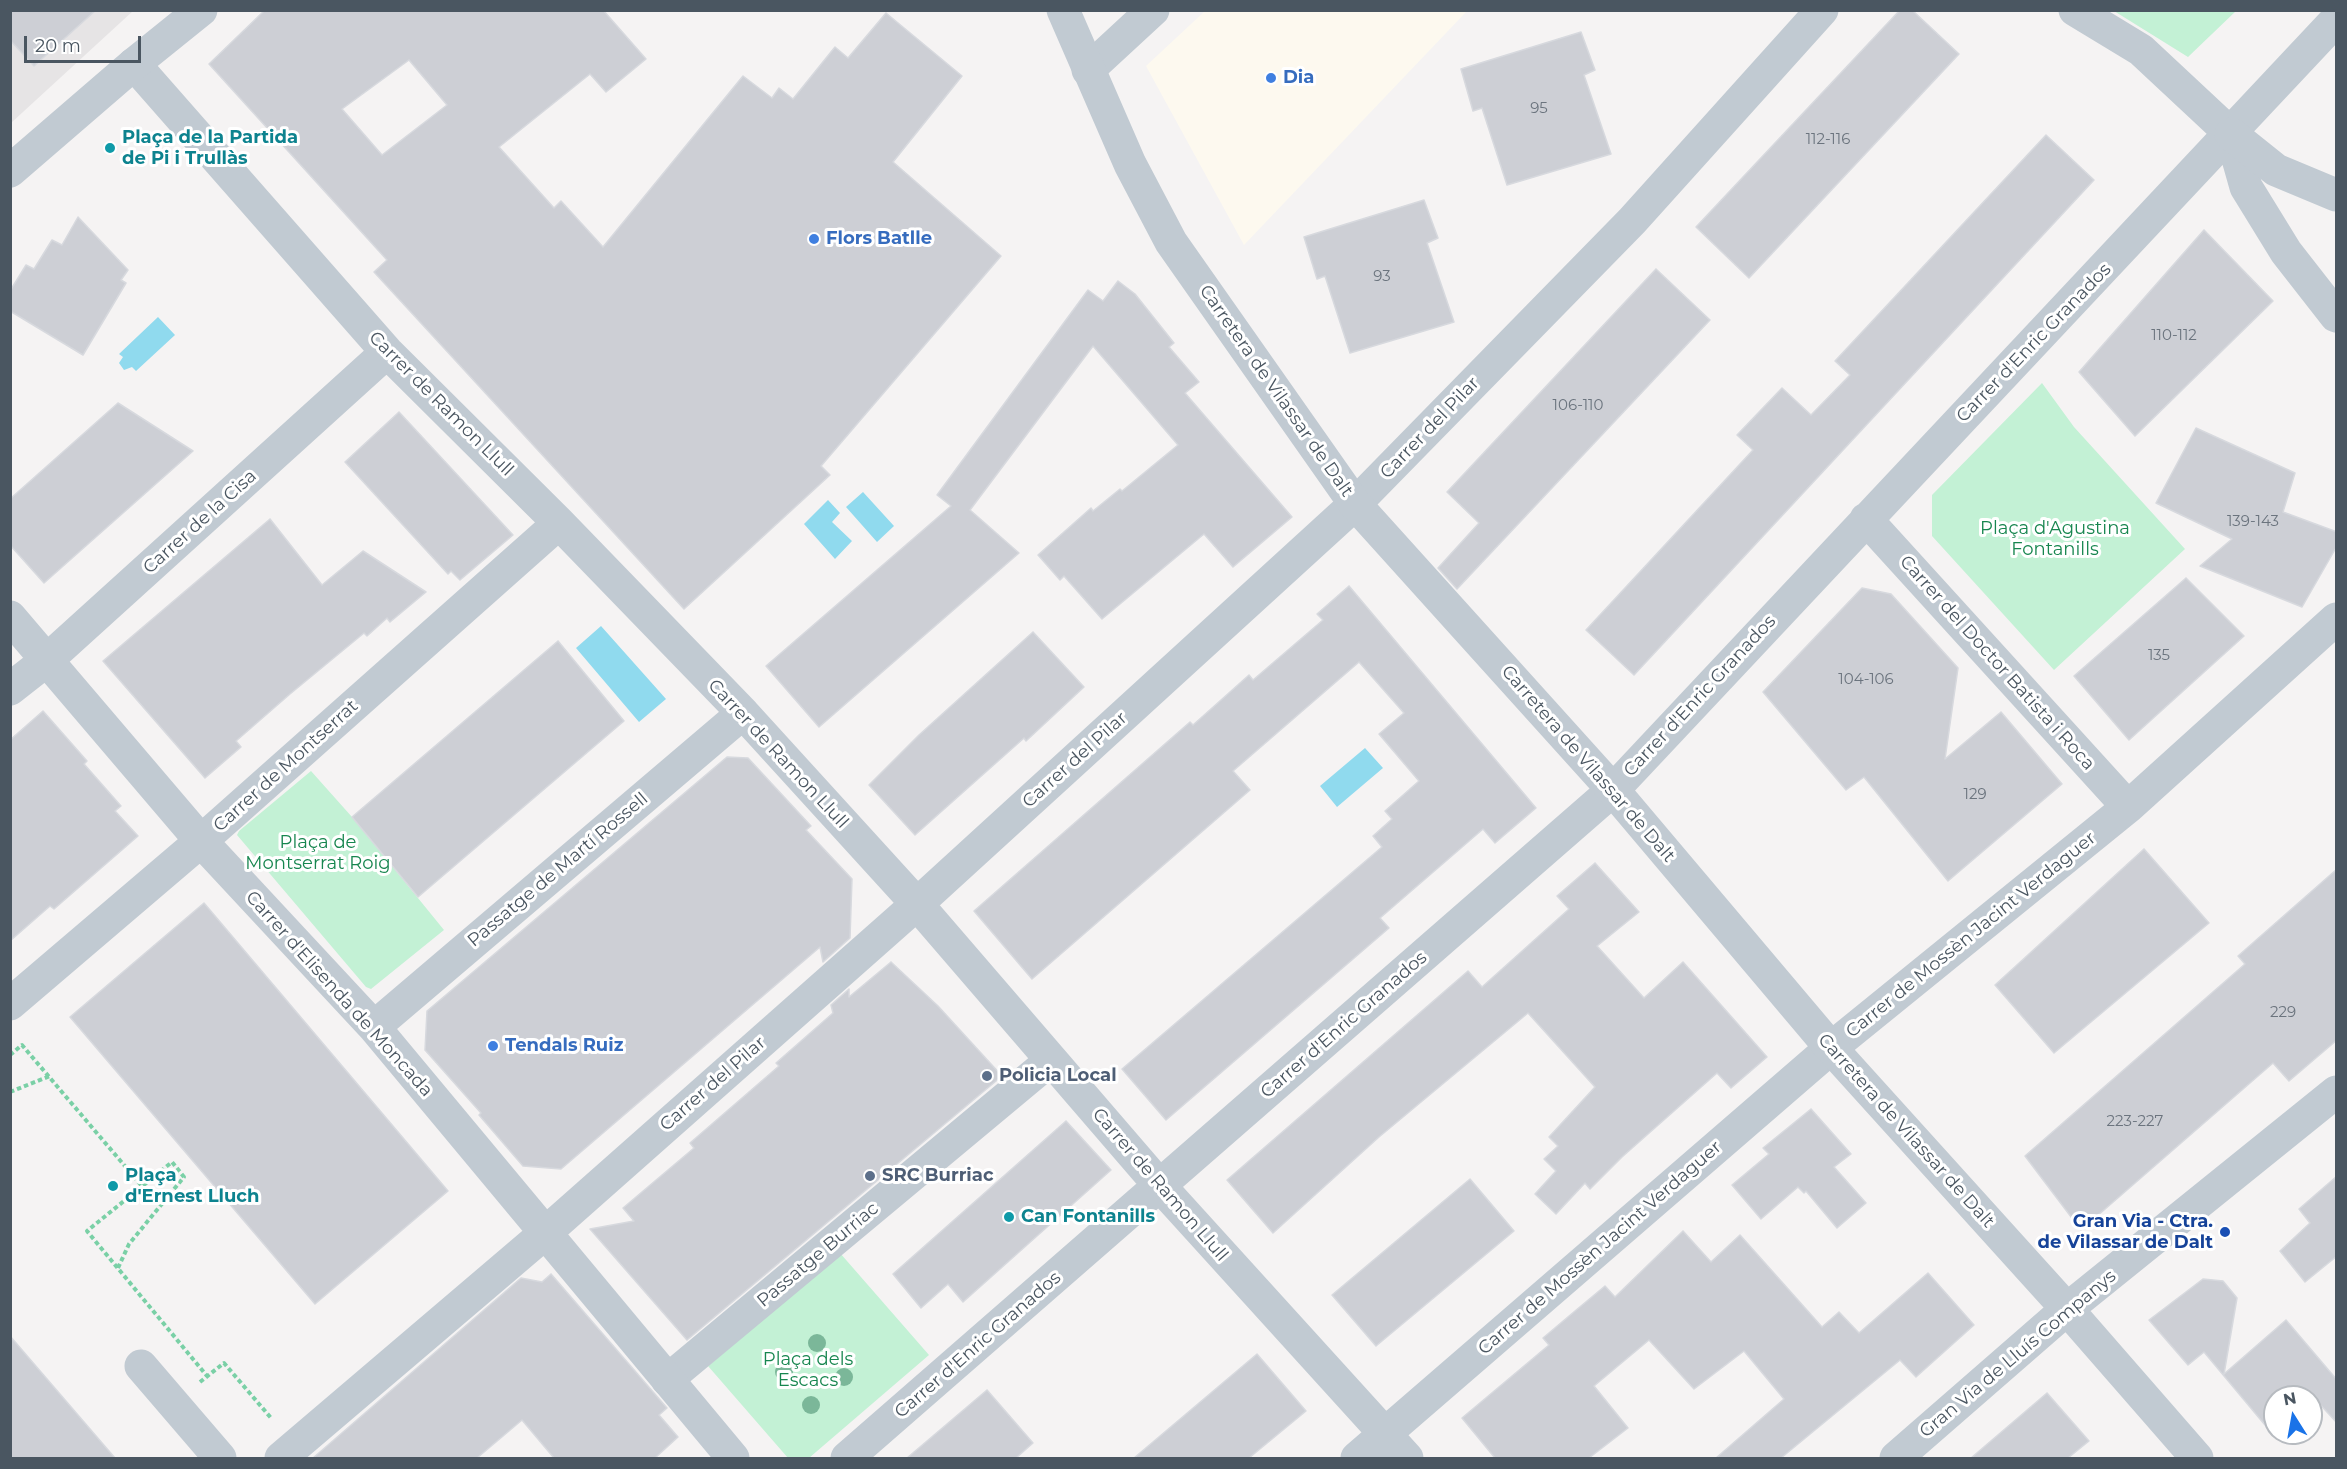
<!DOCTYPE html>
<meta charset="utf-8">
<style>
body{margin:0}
#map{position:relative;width:2347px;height:1469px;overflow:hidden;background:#f5f3f3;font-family:Montserrat,sans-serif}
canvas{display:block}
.frame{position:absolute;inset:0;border:12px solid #4a5661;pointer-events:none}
.north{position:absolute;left:2263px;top:1385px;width:60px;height:60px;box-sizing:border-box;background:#fff;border:2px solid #b7bbc0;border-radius:50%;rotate:349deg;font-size:16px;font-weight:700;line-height:24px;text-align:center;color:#4a5661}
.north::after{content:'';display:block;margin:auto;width:21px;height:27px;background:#1a73e8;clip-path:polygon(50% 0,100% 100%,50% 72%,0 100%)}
.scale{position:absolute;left:24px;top:36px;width:117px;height:27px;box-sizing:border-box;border:3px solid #4a5661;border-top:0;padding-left:8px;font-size:18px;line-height:21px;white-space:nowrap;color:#4a5661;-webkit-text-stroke:4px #fff;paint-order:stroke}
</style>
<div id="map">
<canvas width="2347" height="1469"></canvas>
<div class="frame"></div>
<div class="north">N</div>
<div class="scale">20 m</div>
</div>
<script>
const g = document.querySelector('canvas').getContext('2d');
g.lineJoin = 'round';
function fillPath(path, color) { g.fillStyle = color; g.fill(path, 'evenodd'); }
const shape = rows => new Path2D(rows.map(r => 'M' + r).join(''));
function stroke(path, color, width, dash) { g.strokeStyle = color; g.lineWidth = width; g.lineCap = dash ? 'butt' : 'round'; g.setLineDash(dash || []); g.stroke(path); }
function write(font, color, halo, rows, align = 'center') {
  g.font = font + ' Montserrat,sans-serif'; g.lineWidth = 6; g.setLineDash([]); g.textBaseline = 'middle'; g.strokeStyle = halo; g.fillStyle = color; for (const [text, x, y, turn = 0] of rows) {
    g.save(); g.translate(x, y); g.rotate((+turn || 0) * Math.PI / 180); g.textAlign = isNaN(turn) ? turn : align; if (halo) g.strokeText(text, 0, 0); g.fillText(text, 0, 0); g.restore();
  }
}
const commercial = shape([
 [1205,11,1205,10,1467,11,1244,245,1146,66]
]);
const education = shape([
 [11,11,133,11,11,123]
]);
const green = shape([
 [2114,11,2236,11,2188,57],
 [2042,383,2074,427,2185,549,2054,670,1932,536,1932,495],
 [311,771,352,817,444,930,371,989,366,987,237,835,239,831],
 [840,1253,929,1355,809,1458,788,1458,708,1366]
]);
const water = shape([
 [158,317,175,335,136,371,132,367,124,370,119,363,123,357,119,354],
 [863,492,894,526,877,542,846,507],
 [828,500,840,513,832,522,852,541,835,559,804,524],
 [601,626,666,699,639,722,576,648],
 [1365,748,1383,768,1337,807,1320,786]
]);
const building = shape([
 [10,10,96,10,34,66,10,40,10,10],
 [265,10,603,10,646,59,606,92,590,74,499,147,554,208,561,201,603,247,743,76,772,98,779,88,793,99,835,47,848,58,886,13,962,76,893,162,1001,256,821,466,830,475,684,609,374,272,387,260,209,64,265,10],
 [409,60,447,105,382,155,342,109,409,60],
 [1900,10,1912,10,1959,54,1749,278,1696,227,1900,10],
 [1581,32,1595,70,1584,75,1611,154,1507,185,1482,108,1473,111,1461,69,1581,32],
 [2046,135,2094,180,1634,675,1586,630,1753,450,1737,435,1782,388,1811,415,1850,375,1835,361,2046,135],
 [1424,200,1438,238,1427,243,1454,322,1350,353,1325,276,1317,279,1304,237,1424,200],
 [78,217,128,270,121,280,126,283,83,355,10,311,10,291,26,265,34,269,52,240,62,245,78,217],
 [2204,230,2273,301,2135,436,2079,372,2204,230],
 [1656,269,1710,320,1457,589,1438,568,1479,523,1447,492,1656,269],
 [1118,281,1135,294,1174,343,1169,347,1199,382,1185,393,1292,517,1233,567,1204,534,1102,619,1064,576,1060,580,1038,555,1091,508,1093,511,1120,489,1122,491,1178,445,1093,346,970,510,1019,553,819,727,766,666,951,506,937,495,1088,290,1103,301,1118,281],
 [118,403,193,451,44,583,10,545,10,499,118,403],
 [399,412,513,535,460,580,451,571,448,574,345,462,399,412],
 [2196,428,2295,473,2283,512,2337,532,2337,546,2302,607,2200,566,2232,539,2156,503,2196,428],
 [270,519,322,585,363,551,426,592,390,622,387,618,367,636,364,633,290,694,236,741,241,747,205,778,103,661,270,519],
 [2186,578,2244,636,2129,740,2074,676,2186,578],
 [1349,586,1536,808,1495,843,1483,829,1380,918,1389,928,1166,1120,1122,1069,1382,847,1373,836,1392,819,1385,811,1419,781,1379,734,1404,713,1359,662,1233,771,1250,790,1032,979,974,911,1190,722,1193,725,1249,675,1253,680,1323,620,1317,614,1349,586],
 [1862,588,1891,594,1958,668,1945,759,2001,712,2062,784,1948,881,1864,777,1846,790,1763,692,1862,588],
 [1033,632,1084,687,1026,741,1024,738,915,835,869,785,919,735,1033,632],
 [558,641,624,721,418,897,352,817,558,641],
 [43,711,87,761,84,764,121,806,115,811,138,836,54,909,50,906,10,941,10,740,43,711],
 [727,757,748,758,811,826,806,830,852,879,850,938,823,962,820,947,561,1169,523,1166,479,1115,481,1113,425,1050,427,1011,727,757],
 [2144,849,2209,923,2054,1053,1995,985,2144,849],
 [1595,863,1639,912,1597,946,1644,998,1683,962,1767,1057,1731,1088,1717,1073,1622,1157,1590,1189,1585,1183,1556,1214,1535,1194,1556,1171,1544,1159,1558,1146,1549,1137,1595,1087,1528,1013,1379,1137,1273,1233,1227,1180,1468,971,1482,987,1569,909,1557,896,1595,863],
 [2337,869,2337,1040,2289,1081,2273,1063,2081,1230,2025,1156,2245,964,2238,956,2337,869],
 [204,903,448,1191,315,1304,70,1017,204,903],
 [891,962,938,1006,1002,1076,687,1340,590,1229,634,1221,623,1208,694,1148,690,1143,779,1066,776,1063,833,1013,831,1005,849,989,849,997,891,962],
 [1811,1109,1851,1154,1834,1167,1866,1203,1837,1228,1806,1191,1804,1193,1798,1187,1761,1219,1732,1185,1769,1154,1763,1148,1811,1109],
 [1066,1121,1111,1170,963,1302,948,1284,921,1308,893,1274,1066,1121],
 [2337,1176,2337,1256,2305,1282,2280,1251,2310,1223,2299,1209,2337,1176],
 [1470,1179,1514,1231,1376,1346,1332,1295,1470,1179],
 [1683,1231,1711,1262,1740,1235,1822,1327,1839,1312,1859,1333,1928,1273,1974,1325,1916,1377,1900,1360,1781,1458,1716,1458,1784,1399,1744,1351,1694,1389,1649,1340,1594,1386,1628,1428,1589,1458,1495,1458,1462,1418,1549,1345,1543,1338,1575,1311,1605,1286,1615,1297,1683,1231],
 [551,1274,667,1408,659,1415,678,1437,655,1458,554,1458,522,1420,477,1458,313,1458,521,1278,542,1282,551,1274],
 [2203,1279,2223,1281,2237,1298,2224,1374,2286,1320,2337,1380,2337,1423,2306,1389,2298,1397,2275,1397,2275,1416,2265,1425,2204,1352,2188,1365,2149,1320,2203,1279],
 [10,1336,115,1458,10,1458,10,1336],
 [1257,1354,1306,1411,1249,1458,1134,1458,1257,1354],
 [987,1390,1033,1443,1016,1458,907,1458,987,1390],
 [2047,1393,2089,1441,2068,1458,1971,1458,2047,1393]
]);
const path = shape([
 [10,1055,22,1045,141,1185],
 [10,1092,50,1076],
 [118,1268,129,1244,184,1177,172,1162,87,1231,207,1376],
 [200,1382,224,1363,271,1418]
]);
const pedestrian = shape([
 [667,1380,1051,1060]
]);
const minor = shape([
 [2075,10,2141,50,2231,134],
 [134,64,387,352,559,523,743,713,917,904,1160,1186,1407,1458],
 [1088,70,1153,10],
 [2231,134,2246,187,2286,252,2336,316],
 [1866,519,2128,807],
 [10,617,201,841,374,1027,733,1458],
 [10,689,47,660,387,352],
 [10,1004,201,841,559,523],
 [374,1027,743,713],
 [141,1366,220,1458],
 [281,1458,544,1234,917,904,1355,504,1632,221,1822,10],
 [847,1458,1613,790,2336,20],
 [1357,1458,1831,1048,2128,807,2336,619]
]);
const tertiary = shape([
 [1063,10,1130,164,1171,242,1355,504,1613,790,1831,1048,2067,1309,2197,1458],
 [2231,134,2276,170,2336,195],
 [10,171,134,64,201,10],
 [1896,1458,2067,1309,2336,1092]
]);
const trees = [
 [817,1343],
 [784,1372],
 [844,1377],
 [811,1405]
];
const markers = [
 [1271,78,6,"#3f7fe0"],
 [110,148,6,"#0f9aa8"],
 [814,239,6,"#3f7fe0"],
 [493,1046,6,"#3f7fe0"],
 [987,1076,6,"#5c6f8a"],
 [870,1176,6,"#5c6f8a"],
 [113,1186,6,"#0f9aa8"],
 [1009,1217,6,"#0f9aa8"],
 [2225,1232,6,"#1a4fb4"]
];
const numberNames = [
 ["95",1539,109],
 ["112-116",1828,140],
 ["93",1382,277],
 ["110-112",2174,336],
 ["106-110",1578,406],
 ["139-143",2253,522],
 ["135",2159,656],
 ["104-106",1866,680],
 ["129",1975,795],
 ["229",2283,1013],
 ["223-227",2135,1122]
];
const shopNames = [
 ["Dia",1283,78],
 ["Flors Batlle",826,239],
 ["Tendals Ruiz",505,1046]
];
const cultureNames = [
 ["Plaça de la Partida",122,138],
 ["de Pi i Trullàs",122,159],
 ["Plaça",125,1176],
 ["d'Ernest Lluch",125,1197],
 ["Can Fontanills",1021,1217]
];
const streetNames = [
 ["Carrer d'Enric Granados",2034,343,-46],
 ["Carretera de Vilassar de Dalt",1276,391,55],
 ["Carrer de Ramon Llull",441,404,45],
 ["Carrer del Pilar",1430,428,-46],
 ["Carrer de la Cisa",200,522,-42],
 ["Carrer del Doctor Batista i Roca",1997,663,48],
 ["Carrer d'Enric Granados",1700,696,-47],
 ["Carrer de Ramon Llull",778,754,47],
 ["Carrer del Pilar",1075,760,-42],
 ["Carretera de Vilassar de Dalt",1588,764,49],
 ["Carrer de Montserrat",286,766,-42],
 ["Passatge de Martí Rossell",558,870,-40],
 ["Carrer de Mossèn Jacint Verdaguer",1971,935,-39],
 ["Carrer d'Elisenda de Moncada",339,994,48],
 ["Carrer d'Enric Granados",1344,1025,-41],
 ["Carrer del Pilar",713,1084,-41],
 ["Carretera de Vilassar de Dalt",1906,1131,48],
 ["Carrer de Ramon Llull",1160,1185,49],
 ["Carrer de Mossèn Jacint Verdaguer",1600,1248,-41],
 ["Passatge Burriac",818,1255,-40],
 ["Carrer d'Enric Granados",978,1345,-41],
 ["Gran Via de Lluís Companys",2018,1354,-40]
];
const parkNames = [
 ["Plaça d'Agustina",2055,529],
 ["Fontanills",2055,550],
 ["Plaça de",318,843],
 ["Montserrat Roig",318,864],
 ["Plaça dels",808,1360],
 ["Escacs",808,1381]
];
const serviceNames = [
 ["Policia Local",999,1076],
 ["SRC Burriac",882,1176]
];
const transitNames = [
 ["Gran Via - Ctra.",2213,1222],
 ["de Vilassar de Dalt",2213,1243]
];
fillPath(commercial, '#fdf9ef');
fillPath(education, '#e6e4e5');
fillPath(green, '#c3f1d5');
fillPath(water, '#90daee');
fillPath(building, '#cdcfd5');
stroke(building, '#d7d9de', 1.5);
stroke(path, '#7ad0a6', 4, [4.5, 3]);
stroke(pedestrian, '#c1cad2', 32);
stroke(minor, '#c1cad2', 33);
stroke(tertiary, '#c1cad2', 33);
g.fillStyle = '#7bb799';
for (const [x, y] of trees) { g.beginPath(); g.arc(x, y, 9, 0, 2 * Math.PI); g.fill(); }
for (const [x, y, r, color] of markers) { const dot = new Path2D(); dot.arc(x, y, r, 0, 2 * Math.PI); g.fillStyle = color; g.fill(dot); stroke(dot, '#fff', 2); }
write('15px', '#6b747e', null, numberNames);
write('bold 18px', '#366cbe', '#fff', shopNames, 'left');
write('bold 18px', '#0d838f', '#fff', cultureNames, 'left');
write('18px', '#4a5661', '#fff', streetNames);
write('18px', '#17864f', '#fff', parkNames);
write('bold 18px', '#4e5e75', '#fff', serviceNames, 'left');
write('bold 18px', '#164399', '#fff', transitNames, 'right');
</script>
